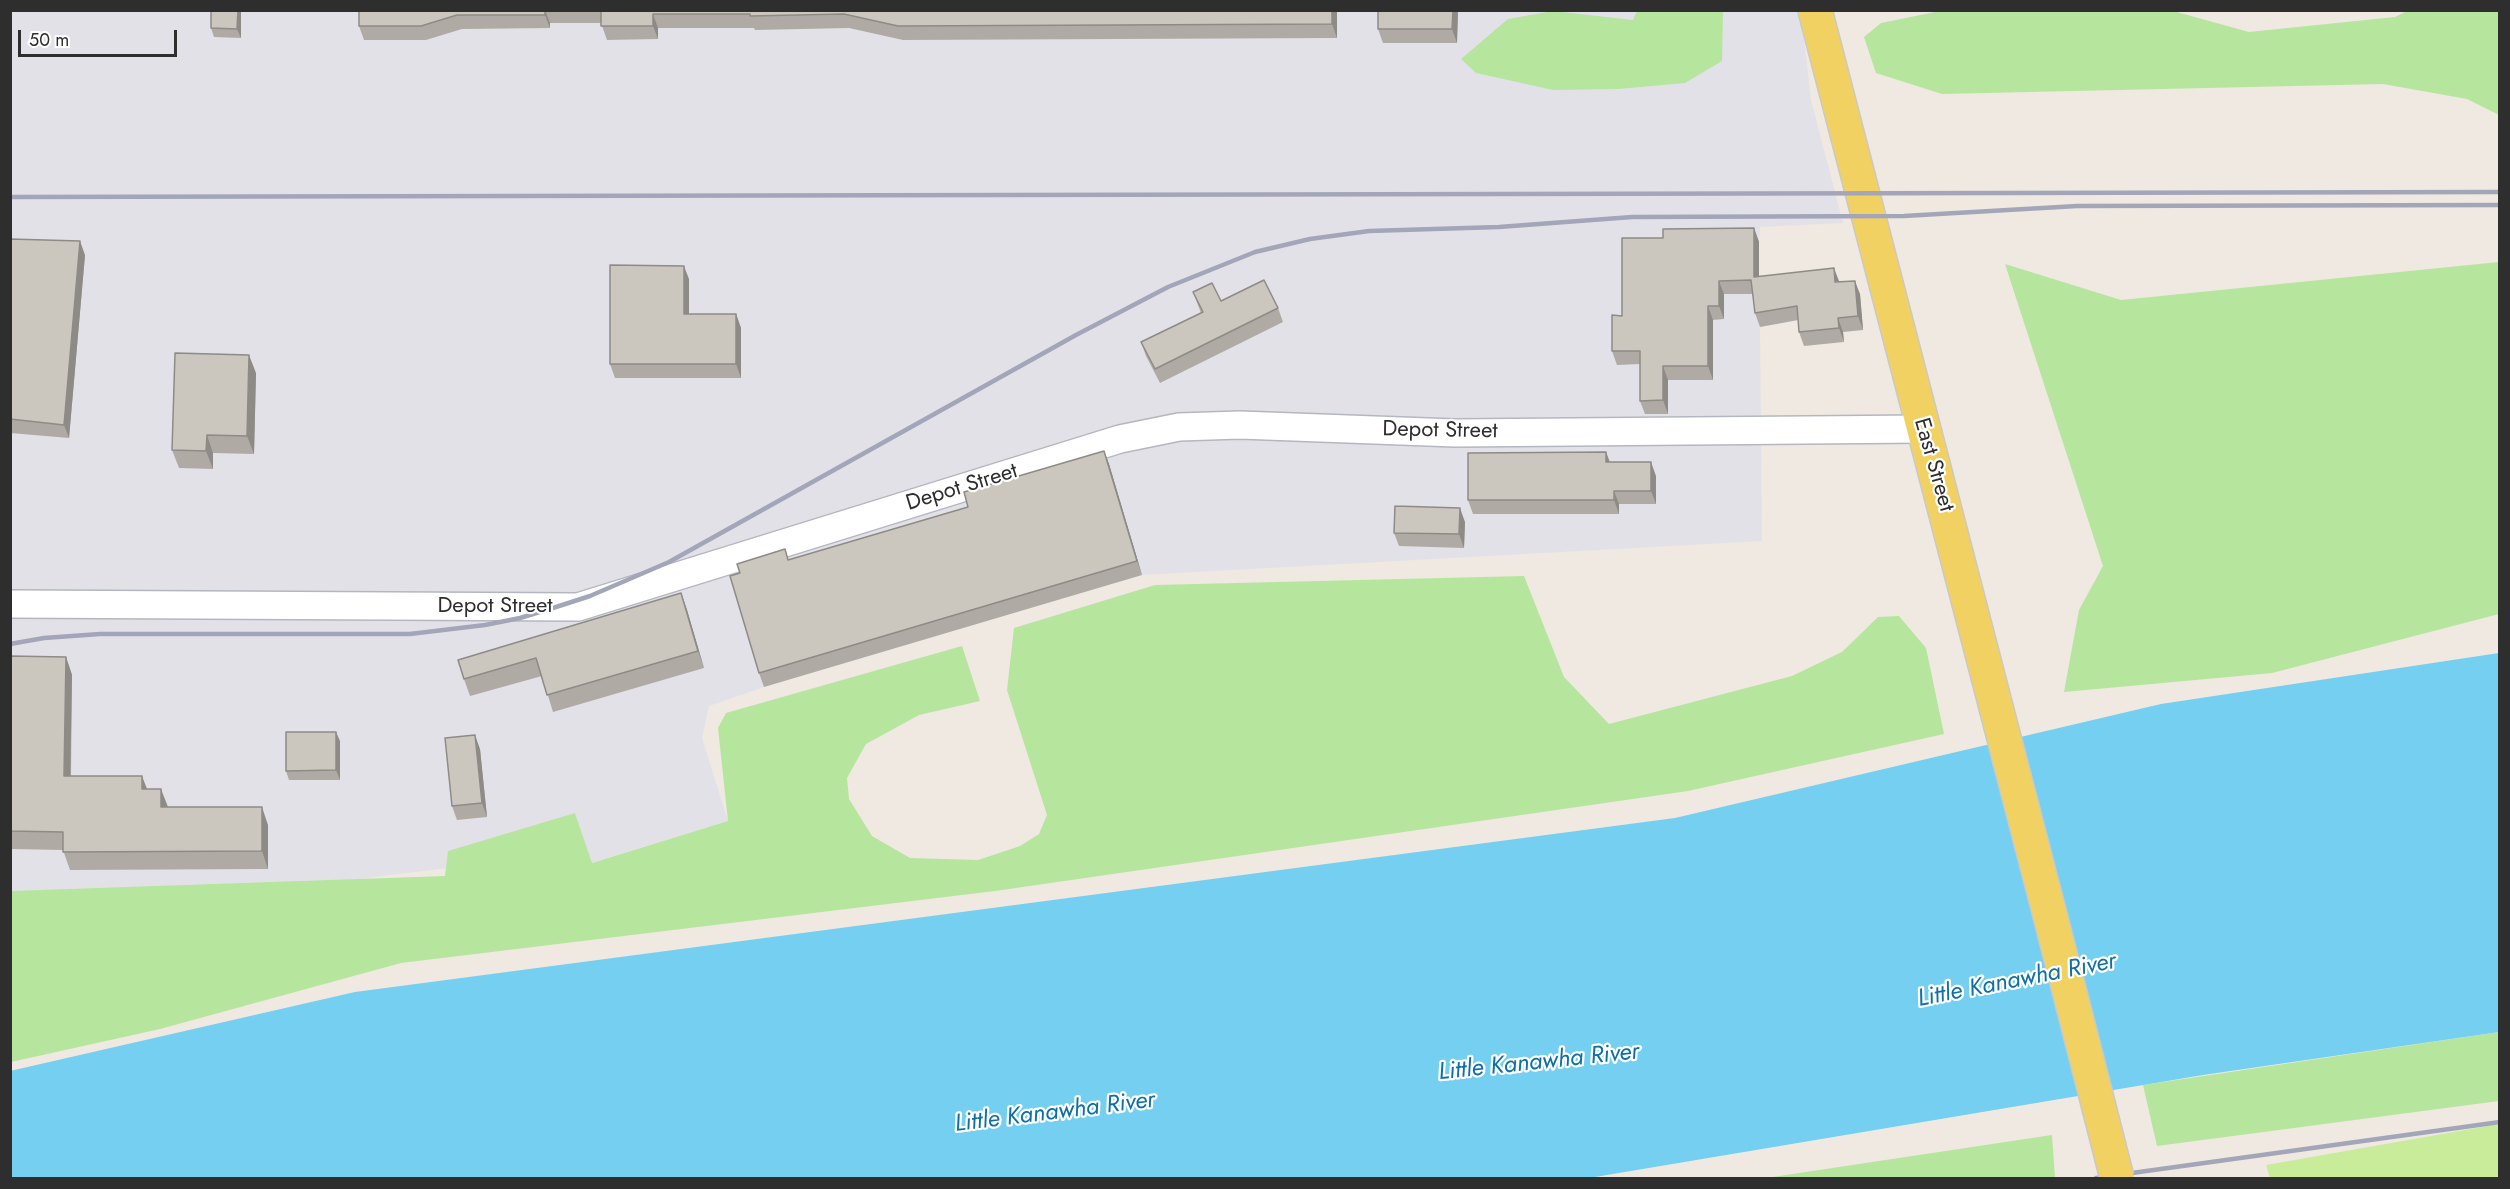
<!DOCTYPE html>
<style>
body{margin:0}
#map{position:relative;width:2510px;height:1189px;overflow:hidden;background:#efe9e1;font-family:Jost,sans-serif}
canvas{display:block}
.frame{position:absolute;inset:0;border:12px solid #2e2e2e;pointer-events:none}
.scale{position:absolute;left:18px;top:30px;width:159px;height:27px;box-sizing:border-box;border:3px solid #2e2e2e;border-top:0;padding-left:8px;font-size:18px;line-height:21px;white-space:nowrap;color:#2e2e2e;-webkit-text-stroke:4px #fff;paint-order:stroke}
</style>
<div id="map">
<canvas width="2510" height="1189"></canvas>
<div class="frame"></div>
<div class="scale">50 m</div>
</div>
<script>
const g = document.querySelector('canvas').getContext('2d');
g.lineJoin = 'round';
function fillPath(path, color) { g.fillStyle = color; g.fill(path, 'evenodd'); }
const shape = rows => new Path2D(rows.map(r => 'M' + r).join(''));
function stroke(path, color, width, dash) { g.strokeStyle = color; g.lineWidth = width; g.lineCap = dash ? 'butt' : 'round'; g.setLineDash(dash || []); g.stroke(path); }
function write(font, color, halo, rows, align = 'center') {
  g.font = font + ' Jost,sans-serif'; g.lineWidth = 4.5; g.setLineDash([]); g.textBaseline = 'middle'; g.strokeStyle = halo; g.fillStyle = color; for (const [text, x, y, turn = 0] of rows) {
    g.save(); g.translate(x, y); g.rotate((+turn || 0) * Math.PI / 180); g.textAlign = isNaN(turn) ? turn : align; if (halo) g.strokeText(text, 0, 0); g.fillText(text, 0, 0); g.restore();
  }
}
const industrial = shape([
 [10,11,1801,11,1811,100,1843,223,1760,227,1756,291,1802,320,1760,327,1762,541,1142,575,764,687,709,706,702,738,728,821,591,863,575,813,448,868,269,890,11,892]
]);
const green = shape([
 [1945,10,2173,11,2249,32,2395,17,2407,11,2499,11,2499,115,2467,99,2383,84,1942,94,1876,73,1864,37,1881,23],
 [1553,11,1633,20,1637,11,1723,11,1722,61,1685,83,1618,89,1553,90,1476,73,1461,59,1508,19],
 [2499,262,2499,614,2272,673,2064,692,2079,610,2103,566,2005,264,2121,300],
 [1524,576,1564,677,1609,724,1792,676,1842,652,1878,617,1899,616,1926,648,1944,734,1688,791,995,891,401,963,160,1029,11,1062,11,891,445,876,448,851,575,813,592,863,728,821,718,728,726,713,962,646,980,701,919,715,866,744,847,778,849,799,872,836,910,858,978,860,1020,846,1039,834,1047,815,1007,690,1014,628,1155,585],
 [2499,1032,2499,1101,2157,1146,2143,1085],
 [2052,1135,2055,1178,1766,1178]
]);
const pitch = shape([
 [2499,1124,2499,1178,2270,1178,2266,1165]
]);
const water = shape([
 [2499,653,2499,1032,2203,1075,1589,1178,11,1178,10,1071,355,992,1675,818,2161,704]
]);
const minor = shape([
 [10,604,578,607,1120,439,1179,427,1240,425,1455,433,1924,429]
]);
const major = shape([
 [1815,10,2051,919]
]);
const rail = shape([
 [10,197,2500,192],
 [10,644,44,638,100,634,410,634,485,625,520,618,556,607,590,596,669,562,1076,335,1168,287,1255,252,1310,239,1369,231,1499,227,1632,217,1904,216,2077,206,2500,205],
 [2096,1178,2500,1122]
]);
const majorBridge = shape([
 [2051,919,2117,1178]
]);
const wall = shape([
 [241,10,241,38,214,37,211,28],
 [359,10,1337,10,1337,38,903,40,849,28,755,30,754,28,658,28,658,39,607,40,601,23,550,23,550,28,462,29,426,40,364,40,359,26],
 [1378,10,1458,10,1457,43,1383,43,1378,29],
 [1754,228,1759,242,1759,276,1839,282,1860,294,1863,330,1843,332,1844,342,1804,346,1799,332,1798,320,1760,327,1755,313,1753,294,1724,294,1724,319,1713,320,1713,380,1668,380,1668,414,1645,414,1640,401,1640,364,1617,365,1612,351,1622,316,1663,238],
 [10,239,85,255,69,438,10,433],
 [689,279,689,314,736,314,741,328,741,378,615,378,610,364],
 [1193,292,1221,301,1278,308,1283,322,1160,383,1146,356,1141,342,1201,313],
 [256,373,254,454,213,453,213,469,179,468,172,450],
 [1104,451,1109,464,1142,575,764,687,759,673,740,573,789,560,968,507],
 [1606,452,1610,462,1656,476,1656,504,1619,504,1619,514,1473,514,1468,500],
 [1465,522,1464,548,1399,546,1394,533],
 [681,593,687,610,704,668,553,712,542,676,470,696,464,679],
 [10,656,66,657,72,675,71,776,147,789,168,807,268,825,268,869,70,870,63,850,10,849],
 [340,741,340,780,289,780,286,771],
 [480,749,487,817,457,820,452,806]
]);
const shadedWall = shape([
 [238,10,241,10,241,38,237,29],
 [545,10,550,23,550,28,545,15],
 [1332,10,1337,10,1337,38,1332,24],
 [1453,10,1458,10,1457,43,1452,29],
 [653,14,658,28,658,39,653,26],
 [1754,228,1759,242,1759,291,1754,277],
 [80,241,85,255,69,438,64,425],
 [684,266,689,279,689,328,684,314],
 [1834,268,1839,281,1840,296,1835,282],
 [1719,281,1724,294,1724,319,1719,306],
 [1855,281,1860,294,1863,330,1858,316],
 [1708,306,1713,320,1713,380,1708,366],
 [736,314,741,328,741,378,736,364],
 [1838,318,1843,332,1844,342,1839,328],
 [249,355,256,373,254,454,247,436],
 [1663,366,1668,380,1668,414,1663,400],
 [207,435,213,453,213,469,206,451],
 [1104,451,1109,464,1142,575,1137,561],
 [1606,452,1611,466,1606,462],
 [1651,462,1656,476,1656,504,1651,491],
 [1614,491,1619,504,1619,514,1614,500],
 [1460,508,1465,522,1464,548,1459,534],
 [681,593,687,610,704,668,698,651],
 [66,657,72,675,70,794,64,776],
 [336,732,340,741,340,780,336,770],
 [475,735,480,749,487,817,482,803],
 [142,776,149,794,142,789],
 [161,789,168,807,161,807],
 [262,807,268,825,268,869,262,851]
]);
const building = shape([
 [211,10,238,10,237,29,211,28,211,10],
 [359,10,545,10,545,15,457,15,421,26,359,26,359,10],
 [601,10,1332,10,1332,24,898,26,844,14,750,16,750,14,653,14,653,26,601,26,601,10],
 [1378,10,1453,10,1452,29,1378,29,1378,10],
 [1754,228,1754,277,1834,268,1835,282,1855,281,1858,316,1838,318,1839,328,1799,332,1797,306,1755,313,1751,280,1719,281,1719,306,1708,306,1708,366,1663,366,1663,400,1640,401,1640,351,1612,351,1612,315,1622,316,1622,238,1663,238,1663,229,1754,228],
 [10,239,80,241,64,425,10,419,10,239],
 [610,265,684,266,684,314,736,314,736,364,610,364,610,265],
 [1264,280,1278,308,1155,369,1141,342,1203,312,1193,292,1212,283,1221,301,1264,280],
 [175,353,249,355,247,436,207,435,206,451,172,450,175,353],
 [1104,451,1137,561,759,673,730,576,740,573,737,564,785,549,788,560,968,507,964,492,1104,451],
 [1606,452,1606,462,1651,462,1651,491,1614,491,1614,500,1468,500,1468,453,1606,452],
 [1395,506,1460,508,1459,534,1394,533,1395,506],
 [681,593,698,651,547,695,536,658,464,679,458,660,681,593],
 [10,656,66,657,64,776,142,776,142,789,161,789,161,807,262,807,262,851,63,852,63,832,10,831,10,656],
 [286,732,336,732,336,770,286,771,286,732],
 [475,735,482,803,452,806,445,738,475,735]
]);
const streetNames = [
 ["Depot Street",1440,431,1],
 ["East Street",1933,465,74],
 ["Depot Street",962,488,-17],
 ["Depot Street",495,607]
];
const waterNames = [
 ["Little Kanawha River",2017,981,-11],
 ["Little Kanawha River",1539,1063,-6],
 ["Little Kanawha River",1055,1113,-7]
];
fillPath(industrial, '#e3e1e8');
fillPath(green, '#b6e59e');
fillPath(pitch, '#c9ec9a');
fillPath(water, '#75cff0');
stroke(minor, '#b4b7c1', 30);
stroke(major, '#c9c9c9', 36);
stroke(minor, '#fff', 27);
stroke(major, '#f2d163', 33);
stroke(rail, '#a3a6b8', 4.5);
stroke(majorBridge, '#c9c9c9', 36, []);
stroke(majorBridge, '#f2d163', 33);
fillPath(wall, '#afaba4');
fillPath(shadedWall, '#8e8b86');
fillPath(building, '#cbc7bf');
stroke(building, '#8e8b86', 1.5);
write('22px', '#2e2e2e', '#fff', streetNames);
write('italic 24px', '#0d6fa3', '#fff', waterNames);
</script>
